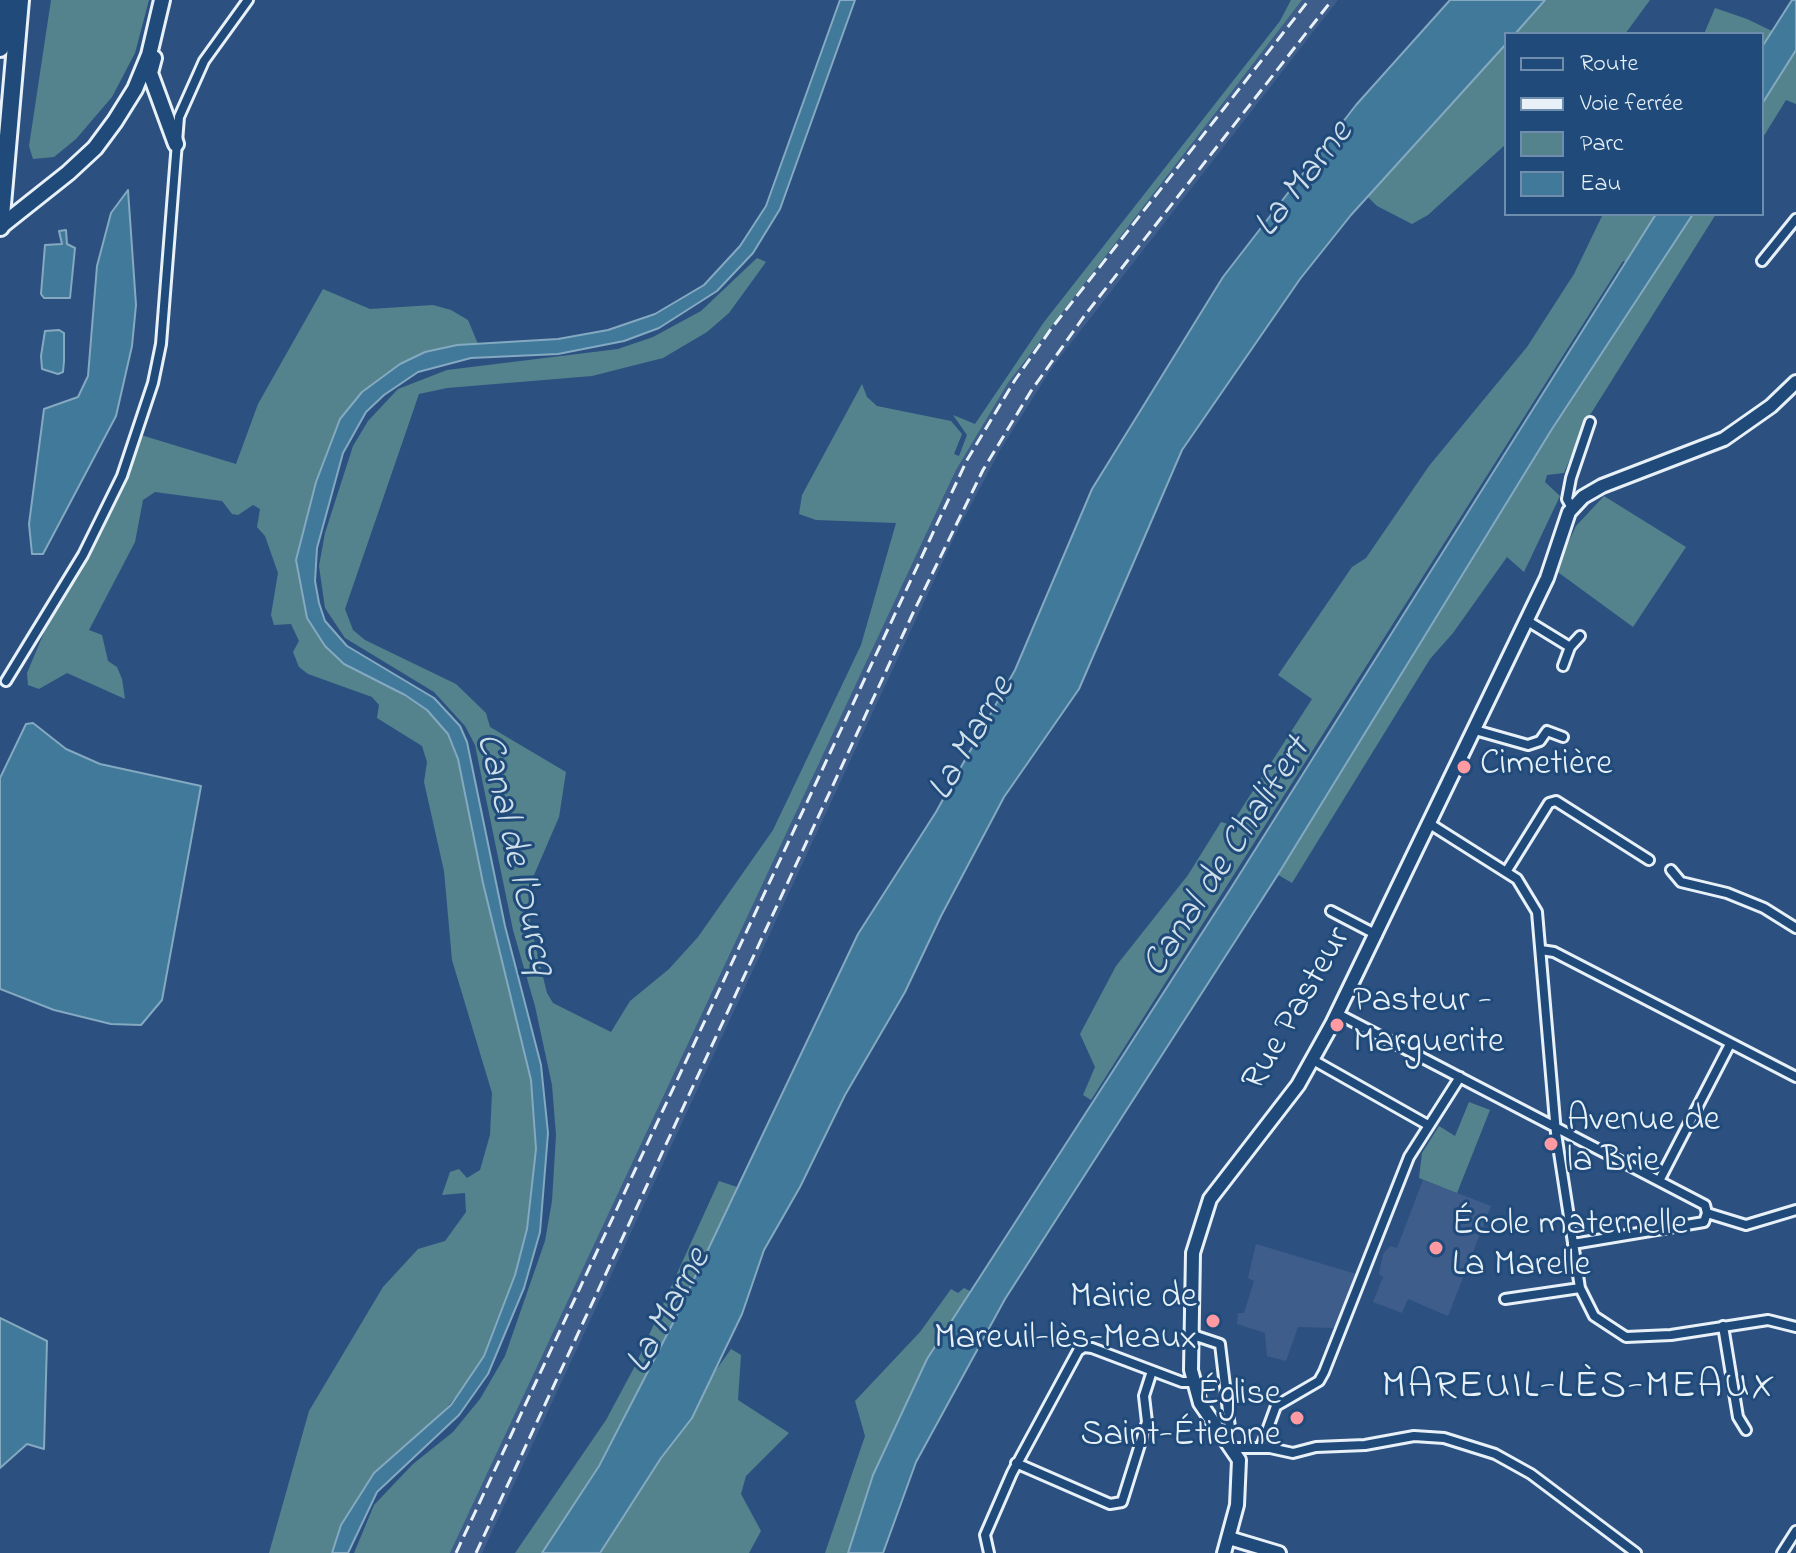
<!DOCTYPE html>
<meta charset="utf-8">
<style>
body{margin:0}
#map{position:relative;width:1796px;height:1553px;overflow:hidden;background:#2c5181;font-family:"Indie Flower",sans-serif}
canvas{display:block}
.legend{position:absolute;left:1504px;top:32px;width:260px;height:184px;box-sizing:border-box;background:#1f4a7a;border:2px solid #6f8dac;margin:0;padding:10px 14px;list-style:none;font-size:24px;color:#e8f1f8}
.legend li{display:flex;align-items:center;gap:16px;height:40px}
.legend b{width:40px;border:2px solid #6f8dac}
</style>
<div id="map">
<canvas width="1796" height="1553"></canvas>
<ul class="legend">
<li><b style="height:10px;background:#1f4a7a"></b>Route</li>
<li><b style="height:10px;background:#e8f1f8"></b>Voie ferrée</li>
<li><b style="height:22px;background:#54838d"></b>Parc</li>
<li><b style="height:22px;background:#41799a"></b>Eau</li>
</ul>
</div>
<script>
const g = document.querySelector('canvas').getContext('2d');
g.lineJoin = 'round';
function fillPath(path, color) { g.fillStyle = color; g.fill(path, 'evenodd'); }
const shape = rows => new Path2D(rows.map(r => 'M' + r).join(''));
function stroke(path, color, width, dash) { g.strokeStyle = color; g.lineWidth = width; g.lineCap = dash ? 'butt' : 'round'; g.setLineDash(dash || []); g.stroke(path); }
function write(font, color, halo, rows, align = 'center') {
  g.font = font + ' "Indie Flower",sans-serif'; g.lineWidth = 6; g.setLineDash([]); g.textBaseline = 'middle'; g.strokeStyle = halo; g.fillStyle = color; for (const [text, x, y, turn = 0] of rows) {
    g.save(); g.translate(x, y); g.rotate((+turn || 0) * Math.PI / 180); g.textAlign = isNaN(turn) ? turn : align; if (halo) g.strokeText(text, 0, 0); g.fillText(text, 0, 0); g.restore();
  }
}
const built = shape([
 [1302,0,1338,0,1053,366,999,452,957,531,482,1553,450,1553,956,470,1008,383],
 [1423,1180,1491,1206,1448,1316,1408,1299,1402,1313,1373,1302,1383,1277,1379,1274,1383,1254,1390,1246,1397,1248],
 [1256,1244,1356,1274,1335,1328,1298,1327,1286,1361,1267,1356,1265,1333,1237,1324,1238,1313,1244,1313,1254,1281,1248,1278]
]);
const green = shape([
 [51,0,149,0,135,53,112,97,76,139,54,157,33,159,29,146],
 [1291,0,1302,0,1008,383,956,470,450,1553,354,1553,374,1505,413,1464,453,1432,480,1399,505,1356,545,1241,552,1201,556,1135,552,1085,535,1006,513,930,475,745,465,726,434,692,345,638,325,608,319,566,325,533,353,446,368,421,398,389,447,370,618,349,653,337,701,311,757,258,766,262,729,313,707,332,663,358,592,376,447,388,419,394,345,609,353,630,365,640,456,684,486,713,490,727,566,772,559,817,528,889,530,924,547,993,553,1003,611,1032,630,1001,669,969,698,937,773,830,861,645,896,523,816,520,799,514,802,495,862,384,867,397,877,406,951,421,962,434,954,454,959,456,967,435,953,415,975,424,1044,322,1280,21],
 [1545,0,1650,0,1625,34,1515,34],
 [1715,8,1747,19,1772,31,1762,47,1762,34,1704,34],
 [1506,44,1506,144,1428,215,1412,224,1377,206,1368,197],
 [1796,50,1796,104,1786,100,1762,139,1762,104],
 [1603,214,1656,214,1626,262,1623,261,1091,1100,1083,1095,1095,1067,1080,1034,1116,966,1188,875,1221,822,1231,825,1312,699,1278,675,1352,567,1366,558,1429,466,1527,347,1574,274],
 [1693,214,1716,214,1585,423,1564,473,1547,475,1545,482,1560,496,1524,572,1507,557,1453,633,1430,659,1292,883,1275,873,1585,373],
 [323,289,370,309,433,305,451,310,468,320,478,344,425,352,400,364,340,419,316,482,296,560,307,618,325,646,427,710,448,734,458,759,483,883,531,1080,536,1149,527,1229,515,1275,484,1356,472,1377,435,1422,374,1473,341,1525,332,1553,269,1553,309,1411,383,1287,418,1249,445,1241,466,1212,465,1193,442,1195,450,1172,459,1169,467,1178,480,1170,490,1135,492,1093,452,960,444,871,424,782,427,762,422,746,377,718,379,705,372,697,308,674,299,667,293,652,299,641,291,624,274,625,271,615,278,573,265,536,257,527,260,509,253,505,238,515,232,514,222,501,155,492,143,500,135,542,89,630,102,635,108,661,117,667,122,679,125,699,67,673,39,689,28,685,27,673,53,611,104,527,141,435,236,464,258,404],
 [1604,496,1686,547,1633,627,1555,570,1576,526],
 [1469,1102,1490,1110,1457,1193,1419,1178,1422,1153,1439,1126,1455,1136],
 [719,1181,737,1187,675,1319,598,1466,542,1553,515,1553,606,1420,635,1366],
 [964,1288,977,1295,851,1553,825,1553,865,1436,855,1401,920,1332,951,1289,958,1293],
 [731,1349,741,1355,738,1400,789,1433,746,1476,741,1494,761,1531,749,1553,593,1553,664,1443]
]);
const water = shape([
 [840,0,855,0,780,209,753,253,717,291,659,328,624,341,558,354,471,358,418,372,384,395,366,412,343,453,317,548,315,581,319,603,325,621,347,646,434,698,460,726,467,742,505,926,541,1065,548,1133,540,1232,524,1288,488,1374,459,1415,377,1492,348,1553,332,1553,341,1525,374,1473,451,1405,484,1356,515,1275,527,1229,536,1149,531,1080,483,883,458,759,448,734,427,710,405,695,344,664,325,646,307,618,296,560,316,482,340,419,362,392,400,364,425,352,457,345,558,339,608,330,655,314,704,285,740,246,766,206,840,0],
 [1450,0,1545,0,1515,34,1506,34,1506,44,1351,215,1300,279,1182,450,1079,689,1004,797,941,916,905,992,845,1095,800,1187,764,1250,742,1314,692,1418,661,1458,600,1553,542,1553,599,1466,675,1319,858,934,936,812,1015,670,1092,489,1223,277,1356,105,1450,0],
 [1792,0,1796,0,1796,50,1762,104,1762,47,1792,0],
 [128,190,136,305,132,346,116,416,43,554,32,554,29,524,44,409,78,397,88,376,97,266,111,213,128,190],
 [1656,214,1693,214,1552,429,1277,876,1005,1299,916,1462,883,1553,848,1553,873,1475,927,1359,1231,888,1656,214],
 [66,230,67,244,75,248,70,298,44,298,41,294,45,245,62,244,59,231,66,230],
 [59,330,64,333,64,361,63,372,58,374,42,369,41,356,45,331,59,330],
 [33,723,66,749,100,764,201,786,162,1000,141,1025,111,1024,54,1010,0,989,0,778,26,724,33,723],
 [0,1318,47,1341,44,1449,27,1444,0,1468,0,1318]
]);
const street = shape([
 [1762,261,1796,219],
 [1572,508,1567,499,1571,478,1590,422],
 [1526,620,1570,647,1563,666],
 [1570,647,1580,636],
 [6,681,83,555,122,476,153,383,161,344,179,117,204,61,248,0],
 [1475,730,1528,745,1540,741,1547,731,1563,737],
 [1430,824,1517,879,1537,912,1556,1133,1580,1288,1594,1316,1626,1337,1671,1335,1768,1320,1796,1327],
 [1671,870,1681,882,1727,893,1764,908,1796,928],
 [1506,872,1549,803,1556,801,1649,860],
 [1331,911,1377,935],
 [1541,950,1554,952,1796,1077],
 [1338,1014,1705,1205,1707,1213],
 [1313,1060,1428,1125],
 [1659,1181,1730,1044],
 [1707,1213,1746,1225,1796,1210],
 [1573,1244,1704,1222,1707,1213],
 [1505,1299,1580,1288],
 [1723,1326,1738,1417,1746,1430],
 [1190,1334,1220,1344,1230,1428],
 [1261,1447,1276,1406,1319,1381,1324,1372,1409,1157,1460,1077],
 [1233,1448,1270,1448,1293,1453,1316,1447,1365,1445,1414,1436,1444,1438,1495,1454,1531,1474,1636,1553],
 [1016,1463,1110,1504,1122,1502,1147,1422,1144,1396,1152,1371],
 [989,1553,985,1535,1012,1473,1078,1351,1084,1347,1092,1348,1182,1382,1193,1382],
 [1782,1553,1796,1531]
]);
const secondary = shape([
 [1229,1538,1279,1553],
 [1224,1553,1237,1505,1239,1460,1200,1403,1191,1370,1193,1253,1210,1199,1298,1085,1332,1024,1547,578,1569,512,1583,497,1602,486,1724,439,1771,406,1796,382]
]);
const primary = shape([
 [154,58,150,73,176,144],
 [0,227,68,173,95,148,115,121,135,89,149,55,162,0]
]);
const highway = shape([
 [0,48,4,0],
 [0,227,20,0]
]);
const rail = shape([
 [456,1553,967,460,1015,380,1051,329,1309,0],
 [476,1553,913,613,983,470,1031,391,1085,315,1332,0]
]);
const markers = [
 [1464,767,8,"#ff9aa2"],
 [1337,1025,8,"#ff9aa2"],
 [1551,1144,8,"#ff9aa2"],
 [1436,1248,8,"#ff9aa2"],
 [1213,1321,8,"#ff9aa2"],
 [1297,1418,8,"#ff9aa2"]
];
const poiNames = [
 ["Cimetière",1480,767],
 ["Pasteur -",1353,1004],
 ["Marguerite",1353,1045],
 ["Avenue de",1567,1123],
 ["la Brie",1567,1164],
 ["École maternelle",1452,1227],
 ["La Marelle",1452,1268],
 ["Mairie de",1197,1300,"right"],
 ["Mareuil-lès-Meaux",1197,1341,"right"],
 ["Église",1281,1397,"right"],
 ["Saint-Étienne",1281,1438,"right"]
];
const streetNames = [
 ["Rue Pasteur",1299,1010,-60]
];
const waterNames = [
 ["La Marne",1306,181,-52],
 ["La Marne",974,740,-60],
 ["Canal de l'Ourcq",512,854,77],
 ["Canal de Chalifert",1229,859,-57],
 ["La Marne",671,1312,-61]
];
const quarterNames = [
 ["MAREUIL-LÈS-MEAUX",1579,1389]
];
fillPath(built, '#3f5d8b');
fillPath(green, '#54838d');
fillPath(water, '#41799a');
stroke(water, '#84a9c0', 2);
stroke(street, '#e8f1f8', 14);
stroke(secondary, '#e8f1f8', 18);
stroke(primary, '#e8f1f8', 20);
stroke(highway, '#e8f1f8', 22);
stroke(street, '#1f4a7a', 8);
stroke(secondary, '#1f4a7a', 12);
stroke(primary, '#1f4a7a', 14);
stroke(highway, '#1f4a7a', 16);
stroke(rail, '#e8f1f8', 3, [12, 6]);
for (const [x, y, r, color] of markers) { const dot = new Path2D(); dot.arc(x, y, r, 0, 2 * Math.PI); g.fillStyle = color; g.fill(dot); stroke(dot, '#1f4a7a', 3); }
write('36px', '#e8f1f8', '#1f4a7a', poiNames, 'left');
write('36px', '#e8f1f8', '#1f4a7a', streetNames);
write('italic 38px', '#cfdfea', '#1f4a7a', waterNames);
g.letterSpacing = '2px';
write('40px', '#e8f1f8', '#1f4a7a', quarterNames);
g.letterSpacing = '0px';
</script>
